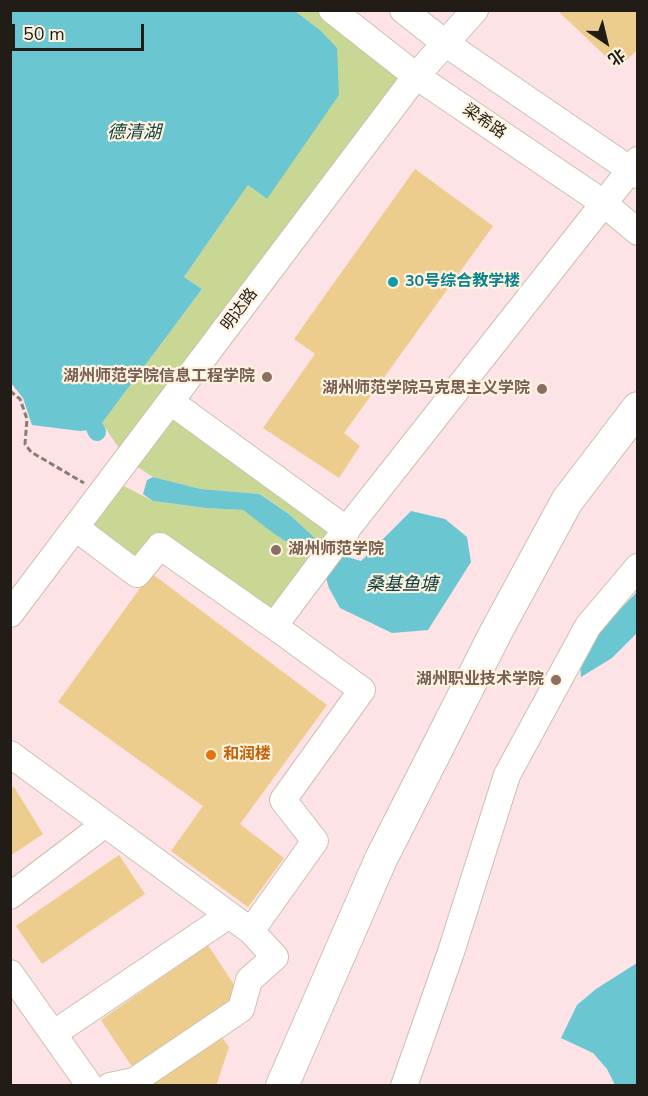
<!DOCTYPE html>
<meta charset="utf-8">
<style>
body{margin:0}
#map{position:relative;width:648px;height:1096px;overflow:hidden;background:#fdf3df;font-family:"Nunito Sans","Noto Sans SC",sans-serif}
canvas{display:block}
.frame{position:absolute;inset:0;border:12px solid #211d16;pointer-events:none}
.north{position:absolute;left:576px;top:12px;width:60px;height:60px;-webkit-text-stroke:4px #fdf3df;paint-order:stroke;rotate:145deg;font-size:16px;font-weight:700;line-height:24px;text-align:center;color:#211d16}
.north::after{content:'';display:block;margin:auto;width:21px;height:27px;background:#211d16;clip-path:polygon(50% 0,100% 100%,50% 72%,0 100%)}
.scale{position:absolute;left:12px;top:24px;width:132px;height:27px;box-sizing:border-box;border:3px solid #211d16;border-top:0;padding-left:8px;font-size:18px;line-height:21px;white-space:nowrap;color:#211d16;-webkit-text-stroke:4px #fdf3df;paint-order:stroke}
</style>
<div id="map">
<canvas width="648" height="1096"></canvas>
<div class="frame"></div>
<div class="north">北</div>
<div class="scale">50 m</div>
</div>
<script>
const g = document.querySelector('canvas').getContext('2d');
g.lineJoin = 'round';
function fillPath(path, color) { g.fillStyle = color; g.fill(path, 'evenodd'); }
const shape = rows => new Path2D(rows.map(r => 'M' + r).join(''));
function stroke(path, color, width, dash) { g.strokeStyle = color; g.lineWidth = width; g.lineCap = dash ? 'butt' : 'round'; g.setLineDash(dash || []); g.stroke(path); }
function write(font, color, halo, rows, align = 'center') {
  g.font = font + ' "Nunito Sans","Noto Sans SC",sans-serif'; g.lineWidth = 4.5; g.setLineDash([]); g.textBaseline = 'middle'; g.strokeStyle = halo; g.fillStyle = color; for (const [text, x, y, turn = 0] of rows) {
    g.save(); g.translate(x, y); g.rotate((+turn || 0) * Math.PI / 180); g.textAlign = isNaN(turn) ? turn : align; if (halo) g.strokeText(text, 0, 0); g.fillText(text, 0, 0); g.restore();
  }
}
const education = shape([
 [10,11,637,11,637,1085,11,1085]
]);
const green = shape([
 [295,11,332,11,416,76,171,402,347,530,330,552,290,515,261,494,201,489,153,477,127,460,102,423,202,289,184,277,248,185,267,199,320,30],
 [112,480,153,501,206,508,243,510,277,535,322,564,274,626,160,546,137,574,76,528]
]);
const water = shape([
 [10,11,295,11,320,30,337,48,339,95,267,199,248,185,184,277,202,289,102,423,90,430,80,431,32,425,23,398,11,383],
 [153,477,201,489,260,494,290,515,330,552,361,561,411,511,445,519,467,537,471,562,428,630,392,633,340,608,329,588,322,564,276,535,243,510,206,508,153,501,143,494,147,480],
 [637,592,637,633,612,658,581,677,579,651],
 [637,963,637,1085,615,1085,607,1069,593,1053,561,1038,577,1005,596,989]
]);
const canal = shape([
 [95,428,97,432]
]);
const building = shape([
 [557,10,638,10,638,49,618,68],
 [415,169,493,226,344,433,360,446,339,478,263,428,315,354,294,339],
 [151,573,327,705,240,824,284,858,248,907,171,851,203,806,58,702],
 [14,787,43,834,10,856,10,789],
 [119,855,145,894,42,964,16,926],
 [208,945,240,994,135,1071,101,1020],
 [217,1031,229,1047,216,1086,143,1086]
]);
const path = shape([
 [10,391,20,399,27,419,25,444,31,452,84,483]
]);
const minor = shape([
 [332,10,416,76,602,202,638,232],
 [403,10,445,43,638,175],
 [171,402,347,530],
 [76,528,137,574,160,546,274,626,339,539,638,160],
 [10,614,416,76,475,10],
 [10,754,251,931,275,957,249,980,241,1009,134,1081,110,1086],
 [10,896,105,824],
 [251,931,315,841,283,800,362,690,274,626],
 [10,973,90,1086],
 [53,1034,229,915],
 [404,1086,451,952,507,775,588,626,638,567]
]);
const major = shape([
 [282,1086,381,859,496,632,567,501,638,408]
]);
const markers = [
 [393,282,6,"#0f9aa8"],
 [267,377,6,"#8d6e63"],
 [542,389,6,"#8d6e63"],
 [276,550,6,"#8d6e63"],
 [556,680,6,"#8d6e63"],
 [211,755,6,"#e8710a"]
];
const streetNames = [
 ["梁希路",484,122,34],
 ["明达路",240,310,-53]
];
const cultureNames = [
 ["30号综合教学楼",405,282]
];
const educationNames = [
 ["湖州师范学院信息工程学院",255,377],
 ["湖州师范学院马克思主义学院",530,389],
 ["湖州师范学院",288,550,"left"],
 ["湖州职业技术学院",544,680]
];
const foodNames = [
 ["和润楼",223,755]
];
const waterNames = [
 ["德清湖",134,134],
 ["桑基鱼塘",402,586]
];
fillPath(education, '#fde2e6');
fillPath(green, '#c9d795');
fillPath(water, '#6ac7d1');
stroke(canal, '#6ac7d1', 18);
fillPath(building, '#edcd8d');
stroke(minor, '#cbc1ad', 28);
stroke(major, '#cbc1ad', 34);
stroke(path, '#867f72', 3, [6, 3]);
stroke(minor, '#fff', 26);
stroke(major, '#fff', 32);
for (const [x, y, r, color] of markers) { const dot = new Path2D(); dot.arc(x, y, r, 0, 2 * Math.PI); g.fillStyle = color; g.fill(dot); stroke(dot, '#fdf3df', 2); }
write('16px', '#211d16', '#fdf3df', streetNames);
write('bold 16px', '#0d838f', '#fdf3df', cultureNames, 'left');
write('bold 16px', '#785e54', '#fdf3df', educationNames, 'right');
write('bold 16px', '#c56008', '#fdf3df', foodNames, 'left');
write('italic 18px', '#123e43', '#fdf3df', waterNames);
</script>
